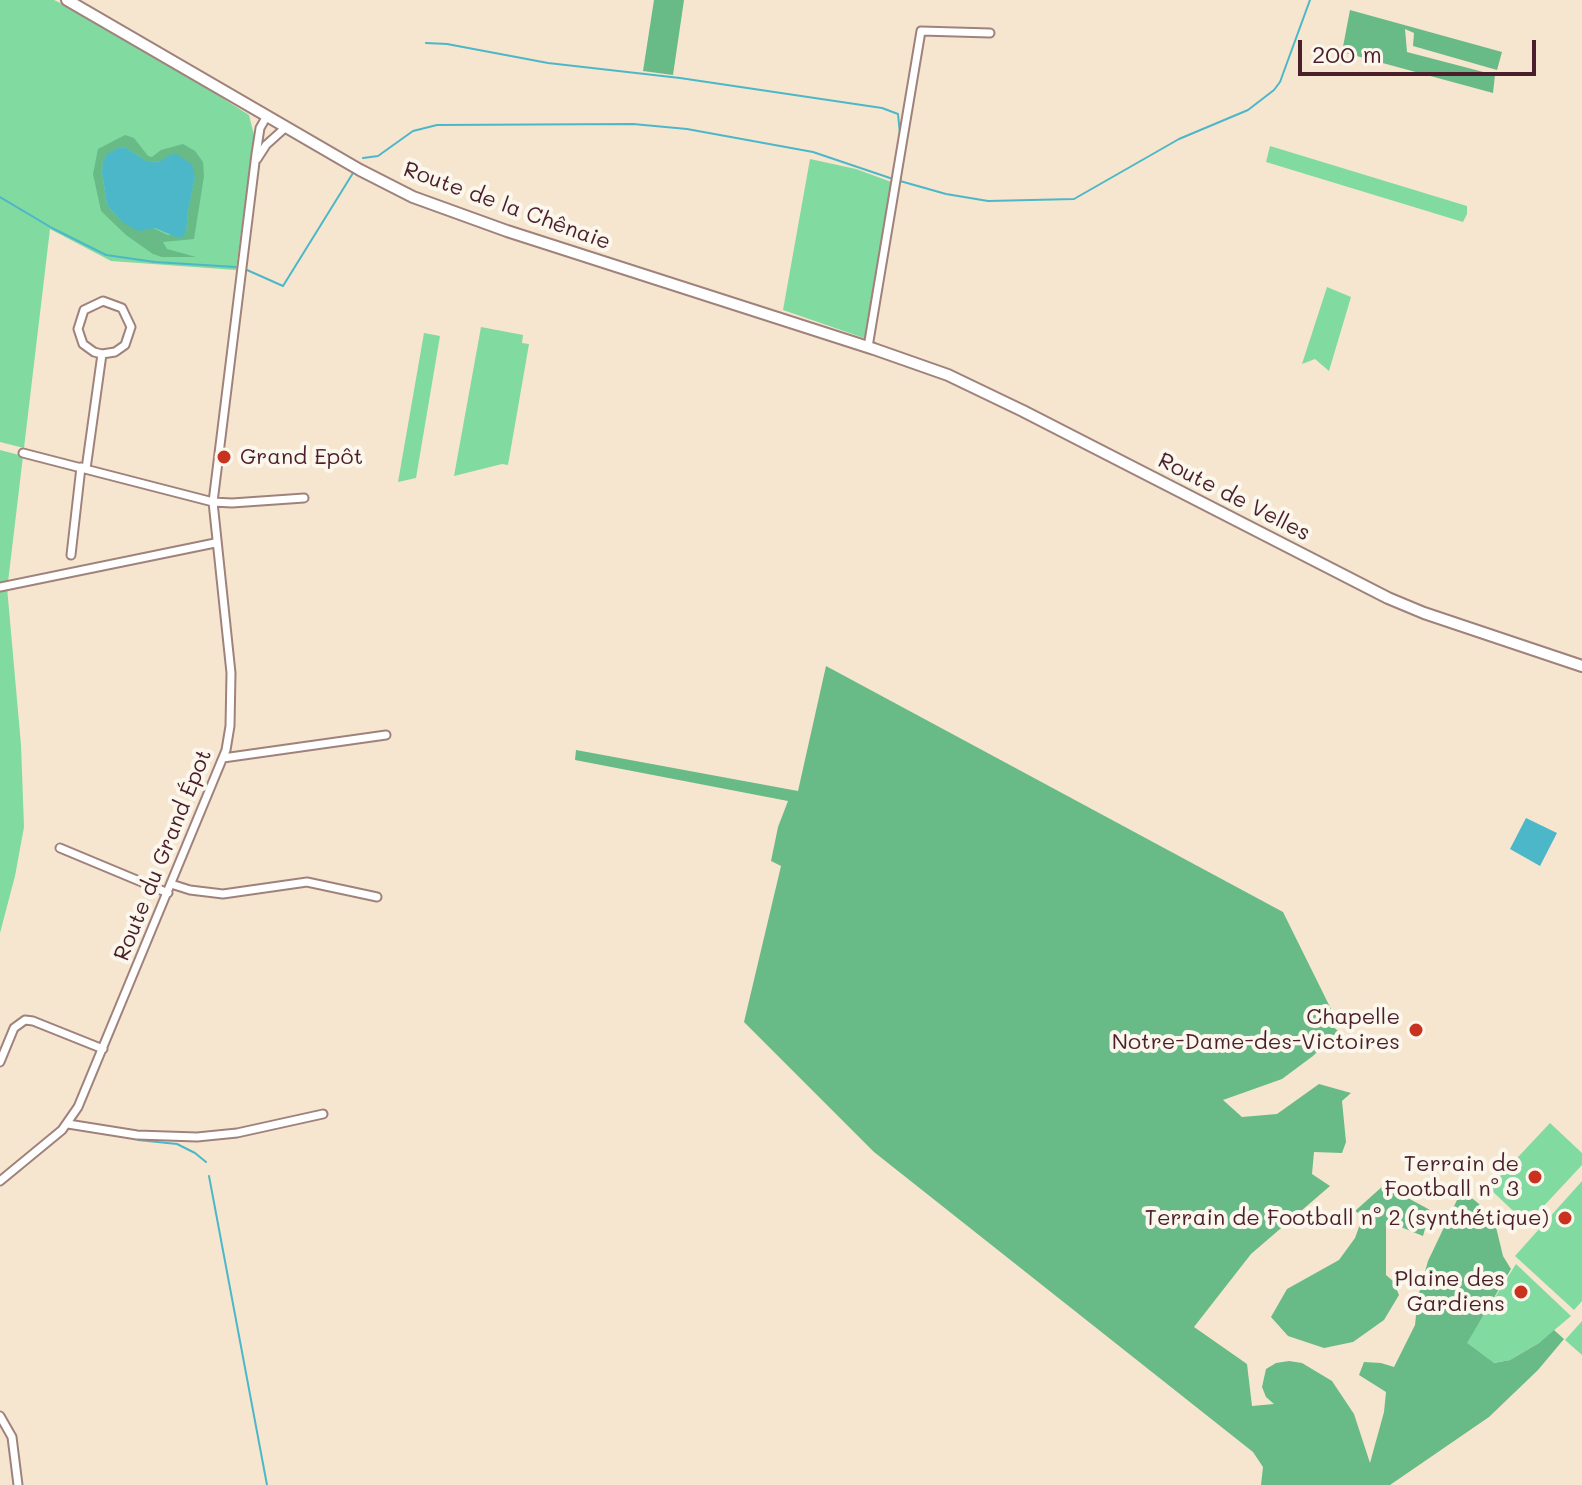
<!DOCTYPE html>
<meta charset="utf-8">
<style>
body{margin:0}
#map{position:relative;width:1582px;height:1485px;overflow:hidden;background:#f6e6cf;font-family:Mali,sans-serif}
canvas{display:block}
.scale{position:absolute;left:1298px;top:40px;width:238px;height:36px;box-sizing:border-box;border:4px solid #4a1f2b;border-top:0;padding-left:10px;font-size:24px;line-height:28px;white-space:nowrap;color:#4a1f2b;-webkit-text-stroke:6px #fbf7ec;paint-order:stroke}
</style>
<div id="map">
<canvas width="1582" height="1485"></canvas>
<div class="scale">200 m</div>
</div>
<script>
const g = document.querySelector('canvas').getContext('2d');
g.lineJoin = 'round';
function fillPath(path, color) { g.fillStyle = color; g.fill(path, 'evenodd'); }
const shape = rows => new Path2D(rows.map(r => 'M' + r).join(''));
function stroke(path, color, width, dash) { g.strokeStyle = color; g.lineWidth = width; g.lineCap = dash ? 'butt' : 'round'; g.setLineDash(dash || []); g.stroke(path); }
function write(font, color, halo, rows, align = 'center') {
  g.font = font + ' Mali,sans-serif'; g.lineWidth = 8; g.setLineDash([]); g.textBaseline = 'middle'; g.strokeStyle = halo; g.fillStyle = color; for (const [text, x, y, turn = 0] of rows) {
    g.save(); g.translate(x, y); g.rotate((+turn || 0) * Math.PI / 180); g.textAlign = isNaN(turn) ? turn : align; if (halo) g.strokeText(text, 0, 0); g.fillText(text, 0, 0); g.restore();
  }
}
const green = shape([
 [0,0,54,0,81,13,164,61,249,115,254,135,236,270,111,261,50,229,24,448,0,442],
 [1270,146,1467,206,1467,214,1463,222,1266,162],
 [810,159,856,169,894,183,867,336,864,338,783,310],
 [1327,287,1351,297,1329,371,1315,359,1302,364],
 [481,327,523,335,522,343,529,344,508,465,502,464,454,476],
 [424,333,440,336,416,478,398,482],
 [0,450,23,456,8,582,0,583],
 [7,587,21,745,24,827,15,876,0,933,0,589],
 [1550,1123,1582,1153,1582,1165,1527,1224,1489,1188],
 [1582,1181,1582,1301,1574,1310,1515,1256],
 [1516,1264,1571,1316,1539,1343,1510,1360,1493,1363,1466,1343],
 [1582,1321,1582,1355,1565,1340]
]);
const forest = shape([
 [654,0,684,0,673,75,643,71],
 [1350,10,1502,52,1497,70,1413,46,1414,33,1405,29,1407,52,1495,75,1493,93,1342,52],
 [125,135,134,138,148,156,152,157,161,150,183,144,195,151,203,162,204,176,194,239,163,242,167,249,196,257,162,257,153,254,126,235,101,211,93,174,98,149],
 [120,147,126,148,148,162,162,161,169,155,195,177,188,211,186,233,168,235,151,227,146,230,121,221,107,205,102,172,103,162,108,154],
 [826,666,1283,912,1331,1009,1327,1021,1338,1031,1313,1056,1282,1079,1223,1100,1242,1117,1277,1114,1319,1084,1351,1093,1342,1101,1346,1142,1342,1153,1314,1152,1312,1174,1330,1186,1251,1254,1194,1327,1247,1364,1252,1406,1274,1404,1266,1397,1262,1387,1266,1369,1276,1363,1289,1361,1302,1363,1332,1381,1354,1414,1370,1463,1384,1412,1386,1392,1359,1375,1364,1362,1381,1363,1394,1367,1415,1325,1418,1297,1428,1261,1457,1200,1451,1193,1455,1185,1478,1203,1495,1223,1503,1256,1511,1269,1467,1343,1494,1363,1510,1360,1539,1343,1554,1330,1564,1339,1538,1370,1489,1417,1390,1485,1261,1485,1263,1467,1253,1452,874,1152,744,1022,781,866,771,861,778,827,788,801,575,760,576,750,798,791],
 [1384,1185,1430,1210,1423,1236,1386,1221,1386,1275,1393,1281,1399,1295,1384,1320,1353,1342,1324,1348,1288,1336,1271,1317,1287,1289,1339,1260,1355,1238,1363,1216,1355,1211]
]);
const water = shape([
 [120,147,126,148,148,162,161,161,169,155,176,154,192,164,195,177,188,211,186,233,182,237,176,237,155,228,141,231,134,229,121,221,107,205,102,172,103,162,107,154],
 [1526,818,1557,833,1540,866,1510,849]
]);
const stream = shape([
 [426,43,447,44,548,63,680,78,882,108,898,114,900,134],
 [907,136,900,181,946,194,988,201,1074,199,1179,139,1248,110,1274,90,1280,82,1310,0],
 [363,158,378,156,413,131,437,125,633,124,687,129,813,152,893,179],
 [0,197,52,228,106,255,155,262,236,267],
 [247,270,283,286,353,173],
 [138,1140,177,1144,195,1153,206,1162],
 [209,1176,267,1485]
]);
const minor = shape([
 [257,159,266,145,286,127],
 [868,347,921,31,990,33],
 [23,453,213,502,232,503,304,498],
 [86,469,102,354,115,352,125,345,131,327,122,308,103,301,84,310,78,329,83,344,94,352,102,354],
 [71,555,81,467],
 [0,587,215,543],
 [223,758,386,735],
 [60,848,168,893],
 [171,884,190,890,223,894,307,882,377,897],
 [0,1062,14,1028,25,1020,33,1021,103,1049],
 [68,1124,137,1135,197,1137,237,1133,323,1114],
 [0,1181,62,1130,78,1107,226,750,230,726,231,673,213,502,256,154,260,128,267,116],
 [0,1416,12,1437,18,1485]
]);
const secondary = shape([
 [67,0,360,170,413,197,507,231,874,349,948,375,1023,411,1388,598,1424,613,1582,666]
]);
const markers = [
 [224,457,8,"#c8321e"],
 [1416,1030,8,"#c8321e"],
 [1535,1177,8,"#c8321e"],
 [1565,1218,8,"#c8321e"],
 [1521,1292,8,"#c8321e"]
];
const streetNames = [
 ["Route de la Chênaie",507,206,20],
 ["Route de Velles",1234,497,27],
 ["Route du Grand Épot",163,855,-68]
];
const poiNames = [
 ["Grand Epôt",240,457,"left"],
 ["Chapelle",1400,1017],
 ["Notre-Dame-des-Victoires",1400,1042],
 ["Terrain de",1519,1164],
 ["Football n° 3",1519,1189],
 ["Terrain de Football n° 2 (synthétique)",1549,1218],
 ["Plaine des",1505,1279],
 ["Gardiens",1505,1304]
];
fillPath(green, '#81daa0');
fillPath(forest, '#68ba86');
fillPath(water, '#4cb7c9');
stroke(stream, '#4cb7c9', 2);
stroke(minor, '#a0827d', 11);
stroke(secondary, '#a0827d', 14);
stroke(minor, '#fff', 7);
stroke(secondary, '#fff', 10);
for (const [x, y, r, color] of markers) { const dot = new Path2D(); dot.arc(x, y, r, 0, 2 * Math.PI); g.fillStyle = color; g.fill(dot); stroke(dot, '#fbf7ec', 3); }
write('22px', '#4a1f2b', '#fbf7ec', streetNames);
write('22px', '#4a1f2b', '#fbf7ec', poiNames, 'right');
</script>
